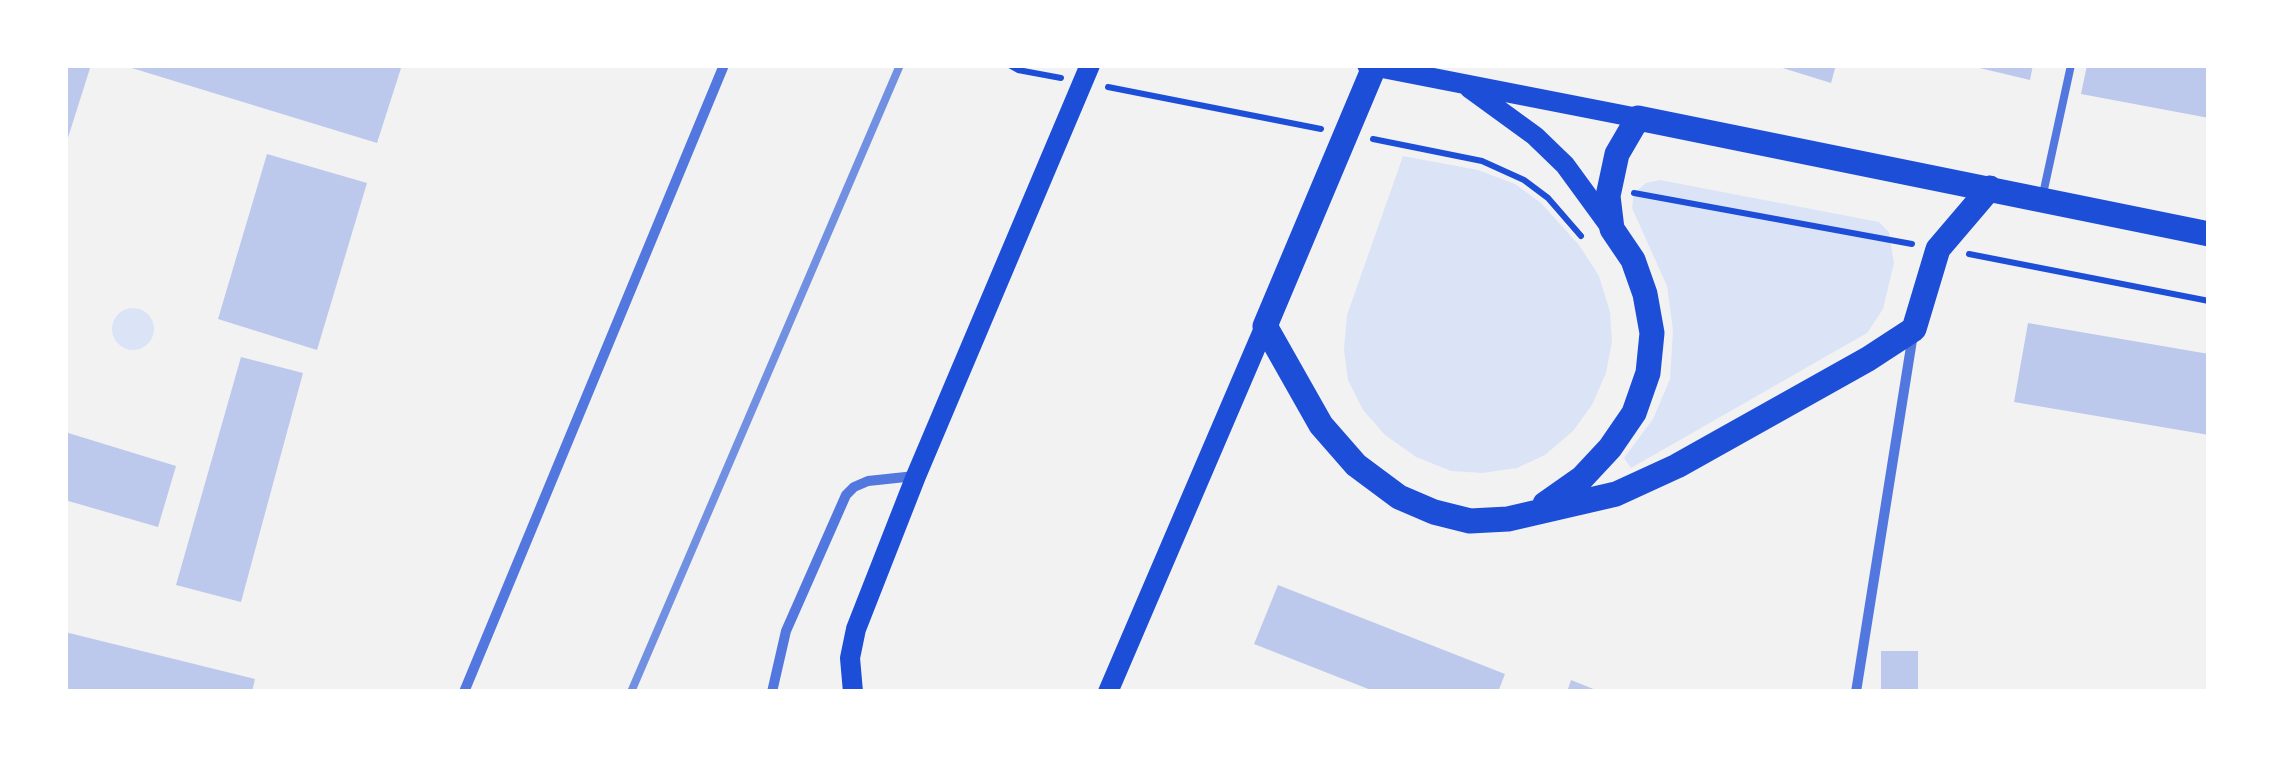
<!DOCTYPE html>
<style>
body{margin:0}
#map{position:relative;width:2274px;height:757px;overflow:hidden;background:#f2f2f2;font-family:"Sofia Sans Condensed",sans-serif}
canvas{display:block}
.frame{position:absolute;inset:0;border:68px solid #fff;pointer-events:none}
</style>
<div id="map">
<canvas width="2274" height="757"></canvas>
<div class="frame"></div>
</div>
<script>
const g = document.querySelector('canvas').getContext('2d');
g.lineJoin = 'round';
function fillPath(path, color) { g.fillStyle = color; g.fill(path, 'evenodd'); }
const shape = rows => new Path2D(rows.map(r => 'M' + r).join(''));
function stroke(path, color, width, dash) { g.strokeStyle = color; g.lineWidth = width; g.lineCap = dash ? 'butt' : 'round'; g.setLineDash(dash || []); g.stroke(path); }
const green = shape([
 [1403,156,1478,170,1515,184,1541,203,1579,245,1599,276,1610,312,1612,342,1606,373,1592,405,1573,431,1545,455,1517,468,1482,473,1451,471,1416,457,1385,435,1363,410,1348,380,1344,350,1347,315],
 [1660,180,1879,222,1889,232,1894,263,1883,309,1867,333,1631,468,1624,458,1653,419,1670,379,1673,330,1667,286,1632,208,1634,193,1646,183],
 '112 329a21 21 0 1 1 42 0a21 21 0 1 1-42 0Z'
]);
const building = shape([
 [65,65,91,65,66,144,65,144],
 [122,65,402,65,377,143],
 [1773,65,1836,65,1831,83],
 [1967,65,2033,65,2030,80],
 [2087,65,2209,65,2209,118,2081,94],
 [267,154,367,183,317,350,218,319],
 [2028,323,2209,354,2209,435,2014,402],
 [241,357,303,373,241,602,176,585],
 [65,432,176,466,158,527,65,500],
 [1278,585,1505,674,1498,692,1376,692,1254,644],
 [65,632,255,679,252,692,65,692],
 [1881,651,1918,651,1918,692,1881,692],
 [1571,680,1601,692,1567,692]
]);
const path = shape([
 [1009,65,1018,70,1061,78],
 [1108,87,1321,129],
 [1373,139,1482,161,1524,180,1548,198,1581,236],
 [1634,193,1912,244],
 [1969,254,2209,301]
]);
const service = shape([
 [2043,194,2071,65]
]);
const minor = shape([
 [464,692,724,65],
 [772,692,786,631,846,495,854,487,868,481,915,476],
 [1856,692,1913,334]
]);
const secondary = shape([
 [1367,65,1638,118],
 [1469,88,1535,136,1565,165,1611,228],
 [853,692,850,658,856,629,916,476,1090,65],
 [1108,692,1265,326]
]);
const primary = shape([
 [1375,65,1265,326,1321,425,1356,465,1399,497,1434,512,1470,521,1508,519,1616,494,1677,466,1868,359,1914,329,1938,249,1990,188],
 [1545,504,1582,478,1610,448,1634,413,1648,373,1652,333,1645,294,1633,260,1612,229,1608,196,1617,154,1638,118,2209,234]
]);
const rail = shape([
 [631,692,900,65]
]);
fillPath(green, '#dbe4f7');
fillPath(building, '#bdc9ec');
stroke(path, '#1d4ed8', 6);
stroke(service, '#5277de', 8);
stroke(minor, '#5277de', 10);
stroke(secondary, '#1d4ed8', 20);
stroke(primary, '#1d4ed8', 25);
stroke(rail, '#7290e2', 8);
</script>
